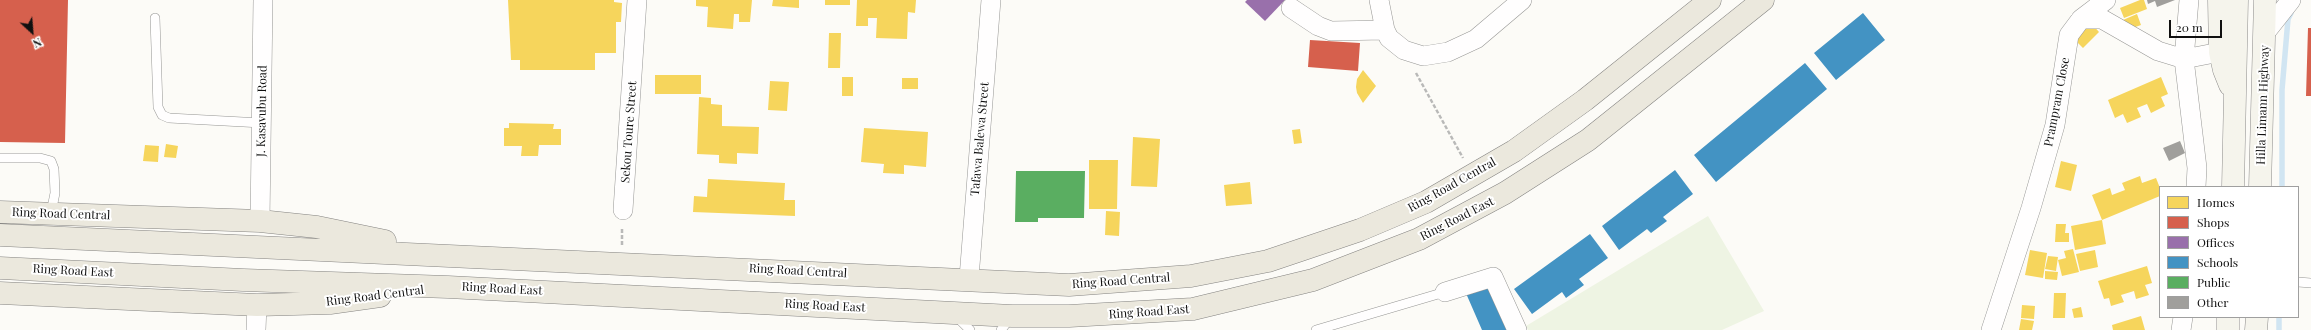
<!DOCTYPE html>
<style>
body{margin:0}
#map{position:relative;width:2311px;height:330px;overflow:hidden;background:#fcfbf7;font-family:"Playfair Display",serif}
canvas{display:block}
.legend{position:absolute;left:2159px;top:186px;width:140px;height:132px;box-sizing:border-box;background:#fff;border:1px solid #9f9f9f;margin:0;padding:5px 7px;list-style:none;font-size:12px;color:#101010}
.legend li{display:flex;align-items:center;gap:8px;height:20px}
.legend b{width:20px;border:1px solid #9f9f9f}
.north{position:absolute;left:12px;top:12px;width:40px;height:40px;-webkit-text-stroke:3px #fff;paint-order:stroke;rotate:154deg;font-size:11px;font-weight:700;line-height:16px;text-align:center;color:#101010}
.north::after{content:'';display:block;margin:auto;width:14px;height:18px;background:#101010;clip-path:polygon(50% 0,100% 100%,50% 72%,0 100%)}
.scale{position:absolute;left:2169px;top:20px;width:53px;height:18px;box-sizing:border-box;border:2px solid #101010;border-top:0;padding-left:5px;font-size:12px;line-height:14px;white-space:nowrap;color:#101010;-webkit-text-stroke:3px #fff;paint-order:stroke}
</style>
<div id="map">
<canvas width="2311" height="330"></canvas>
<ul class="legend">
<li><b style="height:11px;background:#f6d55c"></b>Homes</li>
<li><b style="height:11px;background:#d6604d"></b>Shops</li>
<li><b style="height:11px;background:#9970ab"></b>Offices</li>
<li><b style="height:11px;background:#4393c3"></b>Schools</li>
<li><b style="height:11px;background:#5aae61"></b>Public</li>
<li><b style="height:11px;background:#a09f9c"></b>Other</li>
</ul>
<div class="north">N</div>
<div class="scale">20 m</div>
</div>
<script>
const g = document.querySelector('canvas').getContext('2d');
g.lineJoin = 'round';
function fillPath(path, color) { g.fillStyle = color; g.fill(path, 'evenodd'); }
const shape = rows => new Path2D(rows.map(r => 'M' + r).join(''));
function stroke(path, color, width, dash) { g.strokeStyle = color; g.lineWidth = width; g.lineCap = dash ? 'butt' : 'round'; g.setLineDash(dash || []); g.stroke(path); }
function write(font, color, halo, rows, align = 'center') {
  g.font = font + ' "Playfair Display",serif'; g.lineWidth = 4; g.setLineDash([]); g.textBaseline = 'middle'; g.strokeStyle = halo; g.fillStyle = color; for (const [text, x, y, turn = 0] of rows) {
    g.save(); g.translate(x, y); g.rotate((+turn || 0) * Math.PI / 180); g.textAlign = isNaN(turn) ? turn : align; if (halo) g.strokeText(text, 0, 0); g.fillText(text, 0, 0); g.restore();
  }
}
const pitch = shape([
 [1708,216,1764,311,1722,330,1528,330,1526,326]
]);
const homes = shape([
 [508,0,614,0,614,2,622,3,621,22,616,22,616,53,595,53,595,70,520,70,520,60,511,60],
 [696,0,752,0,750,22,739,22,739,14,734,14,733,29,707,27,708,7,696,6],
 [773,0,799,0,799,8,772,6],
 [825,0,850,0,850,5,825,5],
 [857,0,916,0,915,13,908,12,907,39,876,38,877,18,868,18,868,26,856,26],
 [2140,0,2144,0,2147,9,2124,18,2120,8],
 [2137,14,2141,25,2127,30,2123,20],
 [2091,23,2099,32,2083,48,2074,39],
 [829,33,841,33,840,68,828,68],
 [1363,70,1376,86,1363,103,1357,93,1356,87,1357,79],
 [655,75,701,75,701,94,655,94],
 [842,77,853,77,853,96,842,96],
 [2161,77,2168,94,2161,97,2165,106,2151,113,2147,104,2137,108,2141,117,2127,123,2123,114,2115,118,2108,100],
 [902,78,918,78,918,89,902,89],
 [770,81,789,82,787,111,768,110],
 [699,97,711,98,711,104,722,105,722,126,759,127,758,154,737,153,737,164,719,163,719,155,697,154],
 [509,123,554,124,553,129,561,129,561,145,539,145,538,156,521,156,522,146,504,146,504,128,509,128],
 [864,128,928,132,926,167,904,165,904,174,883,173,884,164,861,162],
 [1300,129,1302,143,1294,144,1292,130],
 [1133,137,1160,139,1157,187,1131,186],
 [166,144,178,146,176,158,164,157],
 [145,145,159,146,158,162,143,161],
 [1089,160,1118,160,1117,209,1089,209],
 [2061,161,2077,165,2071,191,2055,187],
 [2140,176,2142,183,2156,178,2160,188,2160,196,2102,220,2092,195,2110,188,2112,195,2125,190,2122,183],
 [708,179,785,183,784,200,795,200,795,216,693,212,694,196,707,197],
 [1250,182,1252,204,1226,206,1224,185],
 [1106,211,1120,212,1119,236,1105,235],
 [2102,220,2106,244,2075,250,2071,226],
 [2056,224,2066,224,2065,233,2069,233,2069,242,2055,242],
 [2073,249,2079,272,2062,276,2058,260,2066,258,2064,251],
 [2030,250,2047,253,2043,278,2025,275],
 [2095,250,2098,267,2080,271,2076,254],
 [2048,256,2058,257,2056,271,2045,269],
 [2147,266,2152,283,2145,285,2149,295,2136,299,2134,291,2121,295,2124,302,2111,306,2109,298,2104,299,2098,281],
 [2045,271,2058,272,2057,280,2045,279],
 [2054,293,2066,293,2065,318,2053,318],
 [2022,305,2035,306,2034,319,2021,318],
 [2081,307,2083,317,2074,318,2072,309],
 [2141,316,2145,330,2113,330,2112,325],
 [2021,319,2034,321,2032,330,2019,330]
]);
const shops = shape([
 [0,0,68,0,65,143,0,142],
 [2308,28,2311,28,2311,96,2306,96],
 [1310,40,1360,43,1358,71,1308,67]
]);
const offices = shape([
 [1247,0,1285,0,1265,21,1245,2]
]);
const schools = shape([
 [1863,13,1885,40,1836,80,1814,53],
 [1805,63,1827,89,1716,182,1694,155],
 [1675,170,1693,194,1663,217,1667,221,1651,233,1647,229,1619,250,1602,226],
 [1590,234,1608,258,1579,279,1584,285,1566,298,1562,292,1532,314,1514,289],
 [1491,280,1513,330,1482,330,1465,291]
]);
const public = shape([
 [1016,171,1085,171,1084,218,1038,218,1038,222,1015,222]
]);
const stream = shape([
 [2282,187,2282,90,2288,19,2291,13],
 [2279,330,2279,317]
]);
const building = shape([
 [2147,0,2175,0,2157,7,2155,1,2148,4],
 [2180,141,2185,153,2169,161,2163,148]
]);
const path = shape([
 [1416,73,1463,158],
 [622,245,622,228]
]);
const lane = shape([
 [155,18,158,107,162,115,169,118,262,123],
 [0,158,40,158,51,161,54,169,55,193,51,213],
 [2298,282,2311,283],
 [957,317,970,330],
 [1001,330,1011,317],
 [1316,330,1445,292]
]);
const street = shape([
 [1379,0,1385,30,1389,38,1404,50,1423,56,1448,52,1476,39,1522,0],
 [2189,0,2184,59,2197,168,2196,187],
 [1291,8,1318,26,1331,31,1385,30],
 [2081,19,2106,0],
 [2265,33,2291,0],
 [623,210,637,0],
 [260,221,263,0],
 [969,278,991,0],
 [1445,292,1493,277,1517,330],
 [256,330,257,305],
 [1991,330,2031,208,2055,125,2069,35,2081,19,2102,19,2158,51,2184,59,2220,52],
 [2181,330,2183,317]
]);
const secondary = shape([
 [2219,0,2220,52,2224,70,2230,85],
 [2233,187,2237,0],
 [2260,187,2265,0],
 [2228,330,2228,317],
 [2256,330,2257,317]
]);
const primary = shape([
 [0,212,260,221,317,227,385,241],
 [0,235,1069,285,1191,276,1268,261,1360,230,1426,202,1514,151,1585,100,1710,0],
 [0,268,243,280,448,287,1012,316,1069,316,1193,309,1313,280,1419,239,1505,193,1588,140,1763,0],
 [0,293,257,305,330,303,380,296]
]);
const streetNames = [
 ["Prampram Close",2057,102,-79],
 ["Hilla Limann Highway",2263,105,-88],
 ["J. Kasavubu Road",262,111,-89],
 ["Sekou Toure Street",629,132,-86],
 ["Tafawa Balewa Street",980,139,-85],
 ["Ring Road Central",1452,185,-29],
 ["Ring Road Central",61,214,2],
 ["Ring Road East",1457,219,-27],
 ["Ring Road East",73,271,3],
 ["Ring Road Central",798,271,3],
 ["Ring Road Central",1121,281,-4],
 ["Ring Road East",502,289,3],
 ["Ring Road Central",375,296,-7],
 ["Ring Road East",825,306,3],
 ["Ring Road East",1149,312,-4]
];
fillPath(pitch, '#eef4e3');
fillPath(homes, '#f6d55c');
fillPath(shops, '#d6604d');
fillPath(offices, '#9970ab');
fillPath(schools, '#4393c3');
fillPath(public, '#5aae61');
stroke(stream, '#d1e5f2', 5.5);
fillPath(building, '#a09f9c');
stroke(lane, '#969694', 10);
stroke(street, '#969694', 20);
stroke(secondary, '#8d8c8b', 23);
stroke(primary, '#848381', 23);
stroke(path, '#b9b9b8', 2.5, [4, 2]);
stroke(lane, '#fffefe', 9);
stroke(street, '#fffefe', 19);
stroke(secondary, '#f5f4ec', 22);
stroke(primary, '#ebe8dd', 22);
write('12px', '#101010', '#fff', streetNames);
</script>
